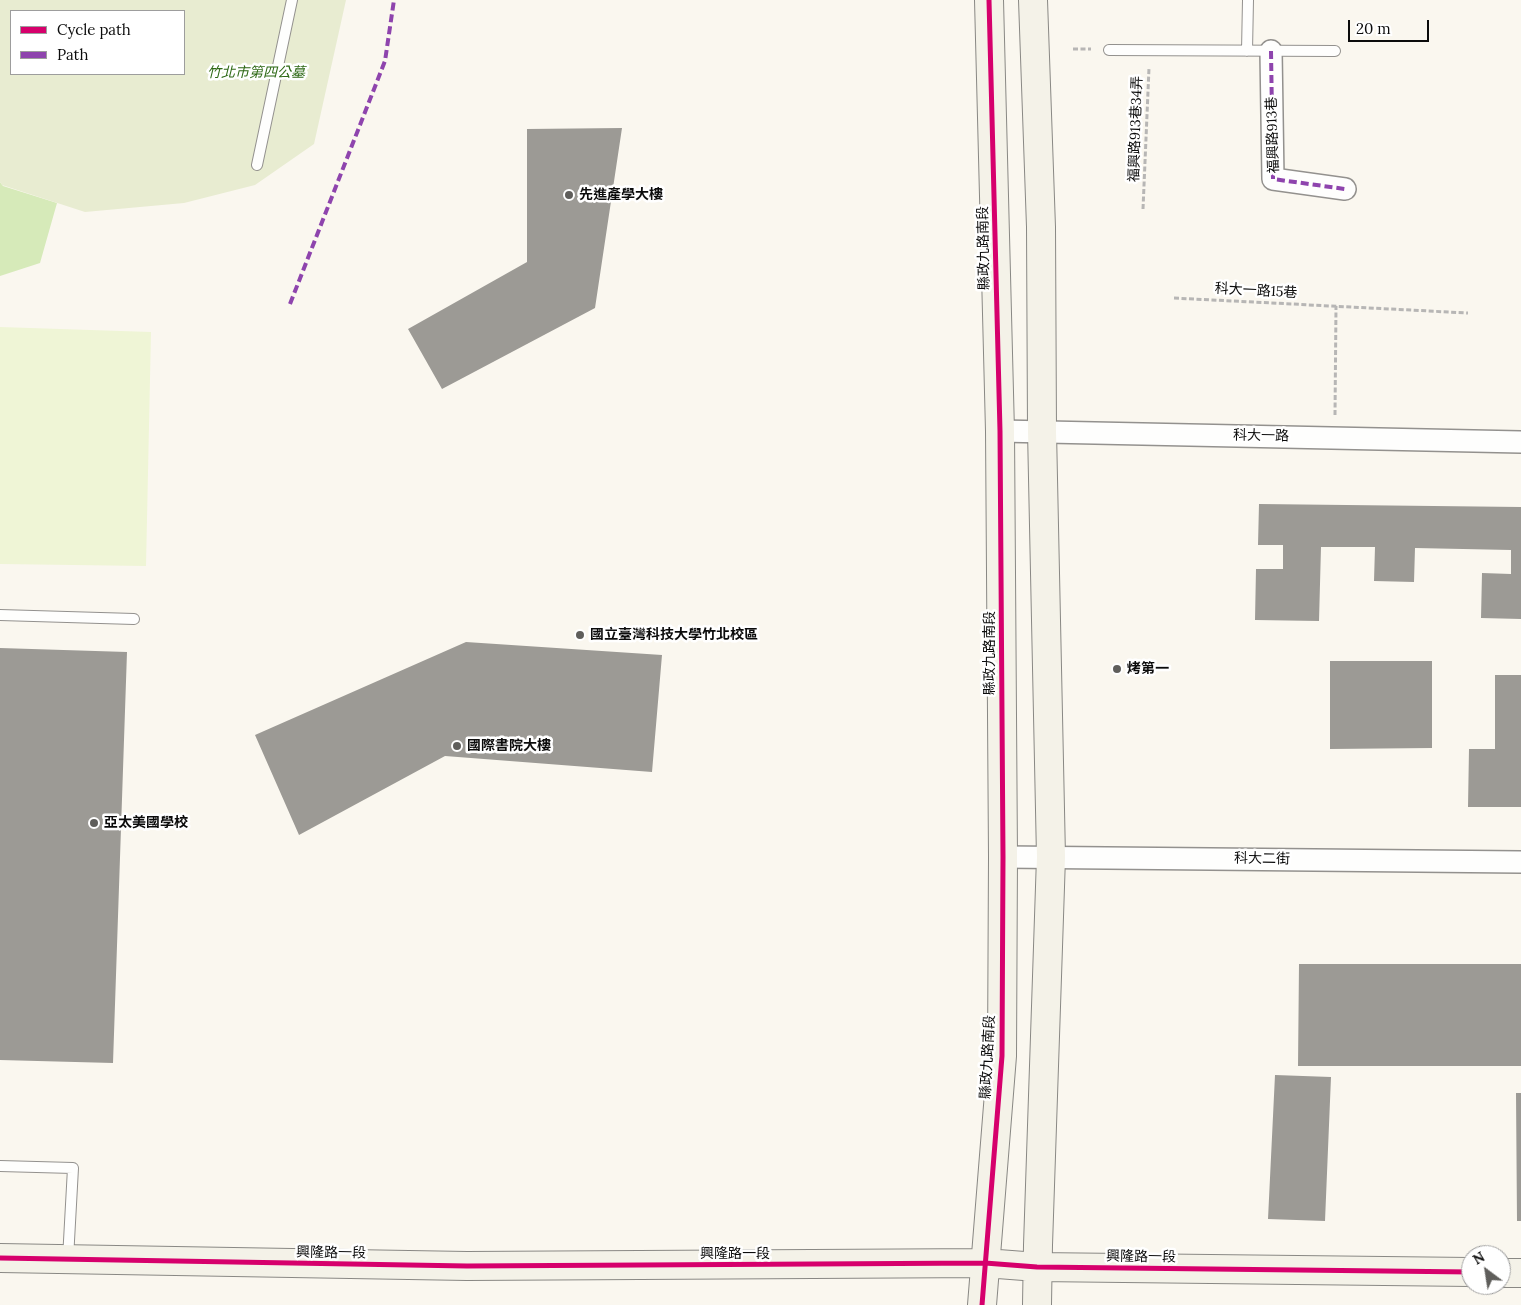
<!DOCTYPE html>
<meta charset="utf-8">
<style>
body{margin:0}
#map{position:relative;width:1521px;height:1305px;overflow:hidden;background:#faf7ef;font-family:Lora,serif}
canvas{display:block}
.legend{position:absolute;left:10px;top:10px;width:175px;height:65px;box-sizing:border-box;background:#fff;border:1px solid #9d9d9d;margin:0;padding:6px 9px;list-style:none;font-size:15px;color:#0b0b0b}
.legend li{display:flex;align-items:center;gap:10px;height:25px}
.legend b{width:25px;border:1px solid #9d9d9d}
.north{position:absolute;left:1461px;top:1245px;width:50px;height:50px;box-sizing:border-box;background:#fff;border:1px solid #9d9d9d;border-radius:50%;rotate:329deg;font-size:14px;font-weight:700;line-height:20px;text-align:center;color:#0b0b0b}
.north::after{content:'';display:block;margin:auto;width:18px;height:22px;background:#5f5e5b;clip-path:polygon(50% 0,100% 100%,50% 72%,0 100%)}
.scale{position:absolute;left:1348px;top:20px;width:81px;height:22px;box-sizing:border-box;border:2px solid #0b0b0b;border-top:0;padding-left:6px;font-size:15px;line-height:18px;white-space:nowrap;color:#0b0b0b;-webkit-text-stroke:4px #fff;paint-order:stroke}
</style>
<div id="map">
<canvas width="1521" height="1305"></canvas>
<ul class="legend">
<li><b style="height:6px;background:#d6006c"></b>Cycle path</li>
<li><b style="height:6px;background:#8e44ad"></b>Path</li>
</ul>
<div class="north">N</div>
<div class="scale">20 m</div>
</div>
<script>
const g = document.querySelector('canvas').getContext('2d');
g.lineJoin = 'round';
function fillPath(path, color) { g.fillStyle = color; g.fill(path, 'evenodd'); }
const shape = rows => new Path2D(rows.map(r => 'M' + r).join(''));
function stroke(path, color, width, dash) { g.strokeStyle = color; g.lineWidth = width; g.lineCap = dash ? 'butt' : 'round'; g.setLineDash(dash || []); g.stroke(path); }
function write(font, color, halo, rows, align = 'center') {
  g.font = font + ' Lora,"Noto Sans TC",serif'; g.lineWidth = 5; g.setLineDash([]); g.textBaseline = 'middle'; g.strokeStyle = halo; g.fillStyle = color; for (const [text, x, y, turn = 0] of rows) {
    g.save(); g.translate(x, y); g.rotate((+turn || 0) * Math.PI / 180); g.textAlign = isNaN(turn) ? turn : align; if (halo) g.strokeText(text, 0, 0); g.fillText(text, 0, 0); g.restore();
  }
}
const forest = shape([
 [0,182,3,186,57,203,40,263,0,276]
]);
const cemetery = shape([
 [0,0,346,0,314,144,255,185,184,203,85,212,2,185,0,182],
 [11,11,184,11,184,74,11,74]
]);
const pitch = shape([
 [0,327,151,332,146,566,0,564]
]);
const building = shape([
 [622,128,595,308,442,389,408,329,527,262,527,129],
 [1259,504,1521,507,1521,619,1481,618,1482,573,1511,574,1511,550,1415,548,1414,582,1374,581,1375,547,1321,547,1319,621,1255,620,1256,569,1283,569,1283,545,1258,545],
 [466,642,662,655,652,772,445,756,299,835,255,735],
 [0,648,127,652,113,1063,0,1060],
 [1330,661,1432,661,1432,748,1330,749],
 [1495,675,1521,675,1521,807,1468,807,1469,749,1495,749],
 [1299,964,1521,964,1521,1066,1298,1066],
 [1275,1075,1331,1077,1325,1221,1268,1219],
 [1516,1093,1521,1093,1521,1221,1517,1221]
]);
const path = shape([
 [1073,49,1091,49],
 [1143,209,1149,68],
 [1174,298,1468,313],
 [1335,415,1336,306]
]);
const lane = shape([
 [1109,50,1335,51],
 [1247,51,1248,0],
 [257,165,292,0],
 [0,615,134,619],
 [0,1166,73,1168,68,1259]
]);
const street = shape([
 [1271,51,1273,179,1345,189],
 [1000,431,1521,442],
 [1003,857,1521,862]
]);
const secondary = shape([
 [1033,0,1041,227,1042,431,1051,857,1038,1245,1037,1305],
 [0,1258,467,1266,985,1263,1037,1267,1471,1272],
 [1501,1273,1521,1273],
 [982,1305,1002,1056,1003,857,1000,431,989,0]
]);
const quiet = shape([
 [1271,51,1273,179,1345,189],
 [290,304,385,61,394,0]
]);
const cycleway = shape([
 [0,1258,467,1266,985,1263,1037,1267,1471,1272],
 [982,1305,1002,1056,1003,857,1000,431,989,0]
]);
const markers = [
 [569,195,5,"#5f5e5b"],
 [580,635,5,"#5f5e5b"],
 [1117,669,5,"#5f5e5b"],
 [457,746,5,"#5f5e5b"],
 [94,823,5,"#5f5e5b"]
];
const parkNames = [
 ["竹北市第四公墓",256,73]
];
const streetNames = [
 ["福興路913巷34弄",1136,129,-88],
 ["福興路913巷",1273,135,-92],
 ["縣政九路南段",984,248,-91],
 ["科大一路15巷",1256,291,3],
 ["科大一路",1261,436,1],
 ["縣政九路南段",990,653,-90],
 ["科大二街",1262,859,1],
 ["縣政九路南段",988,1057,-87],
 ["興隆路一段",331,1253,1],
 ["興隆路一段",735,1254],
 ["興隆路一段",1141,1257,1]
];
const poiNames = [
 ["先進產學大樓",579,195],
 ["國立臺灣科技大學竹北校區",590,635],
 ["烤第一",1127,669],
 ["國際書院大樓",467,746],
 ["亞太美國學校",104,823]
];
fillPath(forest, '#d6eab9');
fillPath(cemetery, '#e8ecd1');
fillPath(pitch, '#eff5d6');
fillPath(building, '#9c9a95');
stroke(lane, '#93918e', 12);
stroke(street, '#93918e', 24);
stroke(secondary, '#898884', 30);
stroke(path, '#b7b6b5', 3, [5, 2.5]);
stroke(lane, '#fefefd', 10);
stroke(street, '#fefefd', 21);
stroke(secondary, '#f4f2e8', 28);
stroke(quiet, '#8e44ad', 4, [8, 4]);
stroke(cycleway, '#d6006c', 5);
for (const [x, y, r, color] of markers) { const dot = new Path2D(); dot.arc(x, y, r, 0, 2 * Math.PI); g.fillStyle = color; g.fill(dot); stroke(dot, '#fff', 2); }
write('italic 14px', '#2e6916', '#fff', parkNames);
write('14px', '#0b0b0b', '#fff', streetNames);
write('bold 14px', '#0b0b0b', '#fff', poiNames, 'left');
</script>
